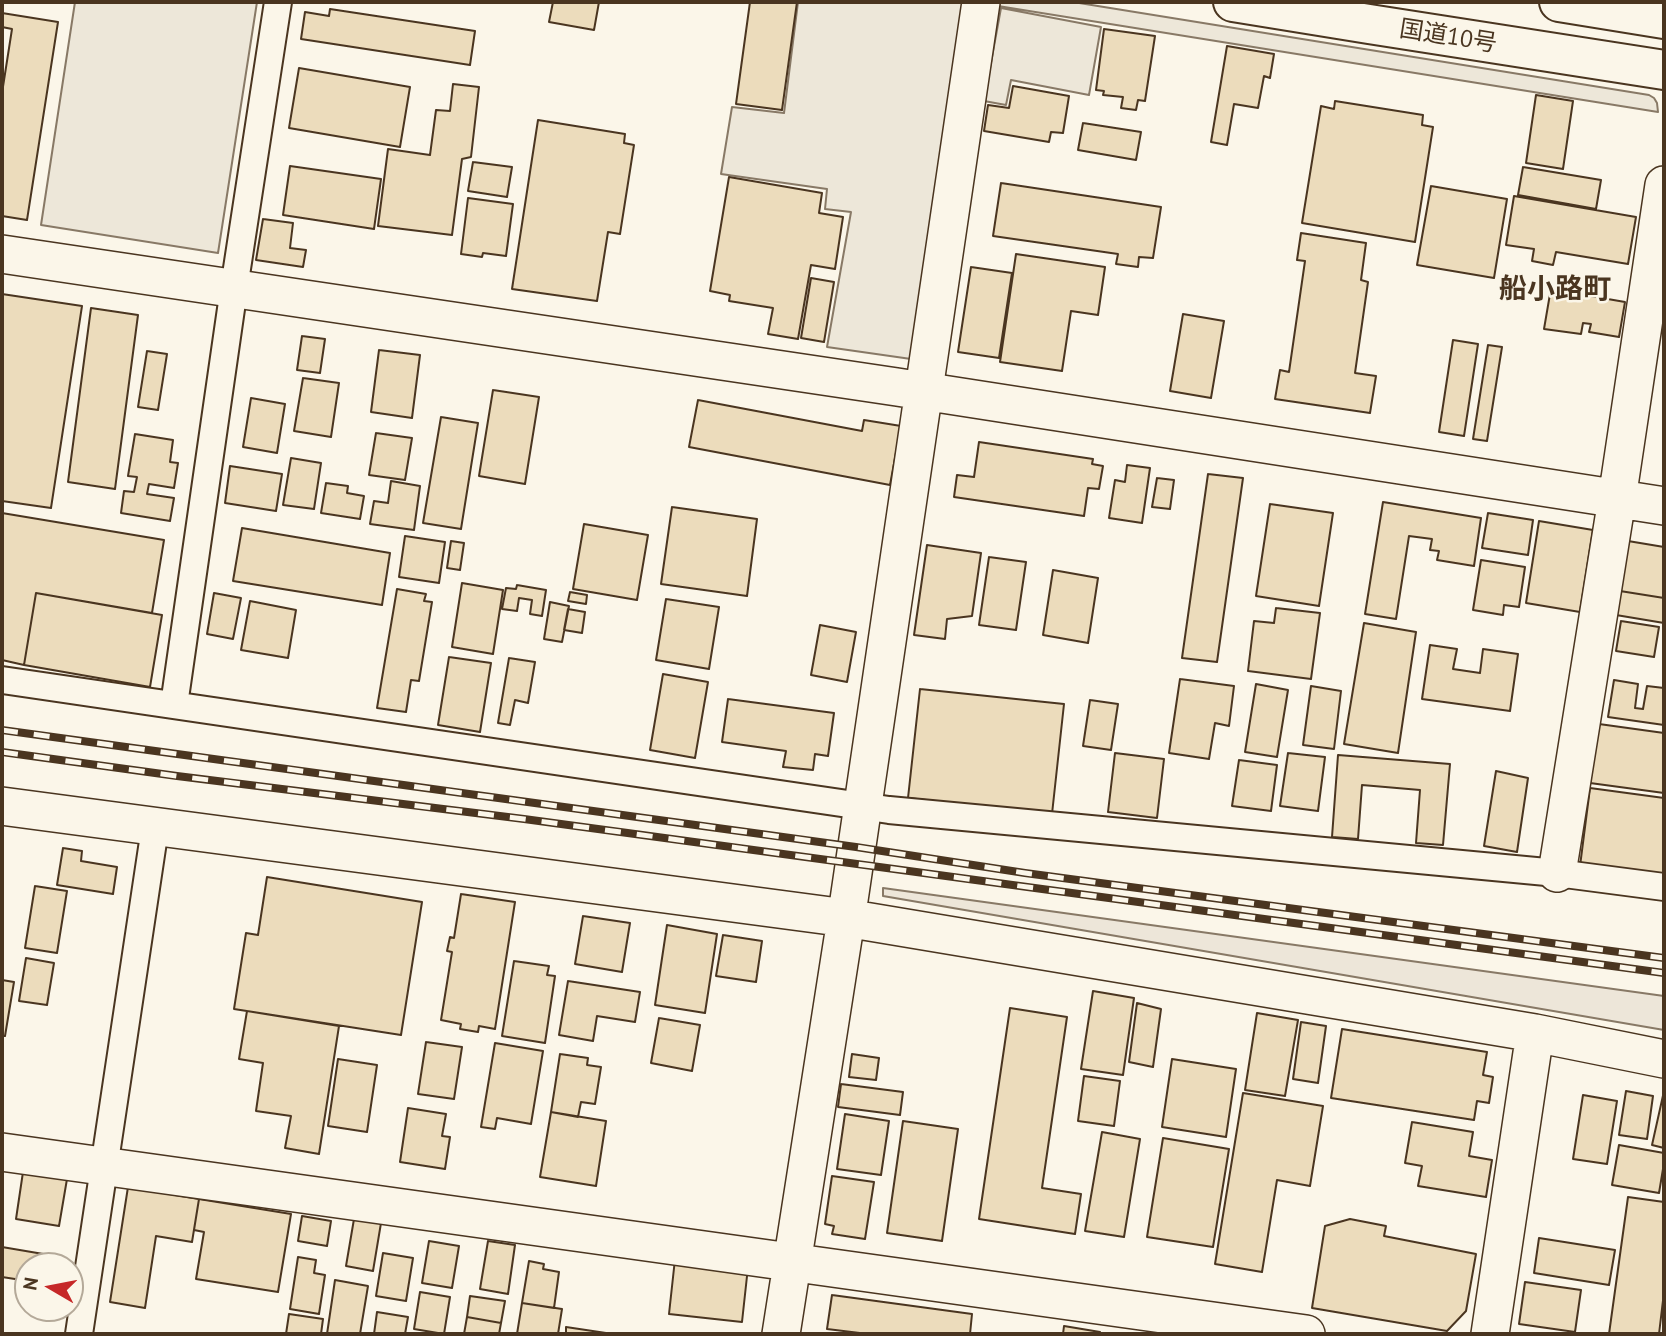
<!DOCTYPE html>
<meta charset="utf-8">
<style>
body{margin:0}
#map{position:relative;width:1666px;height:1336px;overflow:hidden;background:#fbf6e9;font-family:"PT Sans",sans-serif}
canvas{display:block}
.frame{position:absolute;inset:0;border:4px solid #4a3520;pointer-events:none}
.north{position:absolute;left:14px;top:1252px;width:70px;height:70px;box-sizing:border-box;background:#fbf6e9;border:2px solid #b4a999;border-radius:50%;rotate:280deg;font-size:19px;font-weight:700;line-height:28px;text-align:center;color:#4a3520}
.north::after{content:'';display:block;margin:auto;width:24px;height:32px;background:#c62828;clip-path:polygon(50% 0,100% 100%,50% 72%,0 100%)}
</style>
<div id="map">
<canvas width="1666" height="1336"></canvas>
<div class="frame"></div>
<div class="north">N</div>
</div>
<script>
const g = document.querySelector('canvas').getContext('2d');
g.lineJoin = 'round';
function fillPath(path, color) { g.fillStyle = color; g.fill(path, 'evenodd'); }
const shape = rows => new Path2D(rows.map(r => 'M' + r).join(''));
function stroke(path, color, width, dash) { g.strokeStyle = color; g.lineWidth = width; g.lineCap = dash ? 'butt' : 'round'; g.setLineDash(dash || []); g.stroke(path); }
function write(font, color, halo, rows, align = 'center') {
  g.font = font + ' "PT Sans","Noto Sans JP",sans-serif'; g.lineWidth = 5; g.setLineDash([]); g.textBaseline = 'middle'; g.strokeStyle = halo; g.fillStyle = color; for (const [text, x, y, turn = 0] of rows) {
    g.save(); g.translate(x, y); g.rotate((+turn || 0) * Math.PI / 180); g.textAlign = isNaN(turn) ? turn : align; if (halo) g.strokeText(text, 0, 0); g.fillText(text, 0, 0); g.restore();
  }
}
const green = shape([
 [883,888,1664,996,1664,1030,883,896,883,888]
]);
const parking = shape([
 [75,2,257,2,218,253,41,225,75,2],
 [798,2,965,2,911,359,827,347,851,212,825,209,827,189,721,174,732,107,784,113,798,2],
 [999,2,1073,2,1649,95,1654,98,1657,103,1658,112,998,6,999,2],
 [1001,8,1101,27,1089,95,1011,80,1006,105,984,101,1001,8]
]);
const building = shape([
 [553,2,599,2,594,30,549,22,553,2],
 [750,2,797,2,782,110,736,104,750,2],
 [330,9,475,31,470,65,301,39,305,12,329,16,330,9],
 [2,13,58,22,27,220,2,216,2,93,12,29,2,27,2,13],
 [1104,29,1155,36,1145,101,1138,100,1136,110,1121,108,1123,97,1103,95,1104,91,1096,90,1104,29],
 [1227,46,1274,54,1270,78,1264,76,1258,108,1234,104,1227,145,1211,142,1227,46],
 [299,68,410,87,400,147,289,128,299,68],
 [453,84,479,87,471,157,462,159,452,235,378,226,388,149,430,155,436,110,450,111,453,84],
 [1013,86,1069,96,1063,133,1051,132,1049,142,984,131,988,105,1009,108,1013,86],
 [1536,95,1573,101,1563,169,1526,163,1536,95],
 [1335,101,1423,115,1422,125,1433,127,1415,242,1302,223,1321,106,1334,109,1335,101],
 [538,120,625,134,624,143,634,145,620,234,608,232,597,301,512,289,538,120],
 [1083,123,1141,132,1136,160,1078,150,1083,123],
 [473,162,512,167,507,197,468,191,473,162],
 [290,166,381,179,374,229,283,215,290,166],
 [1523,167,1601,180,1596,209,1518,195,1523,167],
 [729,177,822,193,819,213,843,217,835,269,811,265,798,339,768,334,773,308,729,301,730,295,710,291,729,177],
 [1001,183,1161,207,1153,258,1139,257,1138,267,1116,264,1118,254,993,236,1001,183],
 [1431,186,1507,199,1494,278,1417,265,1431,186],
 [1514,196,1636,217,1628,264,1556,252,1553,265,1532,261,1534,249,1506,245,1514,196],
 [468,198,513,204,506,256,483,253,482,257,461,254,468,198],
 [263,219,293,223,290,248,306,250,303,267,256,260,263,219],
 [1301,233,1366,243,1361,280,1368,282,1355,373,1376,376,1370,413,1275,399,1280,370,1289,372,1305,261,1297,260,1301,233],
 [1016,254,1105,267,1098,315,1071,311,1062,371,1000,362,1016,254],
 [971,267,1012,273,999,358,958,352,971,267],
 [811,278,834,282,824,342,801,338,811,278],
 [2,294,82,306,51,508,2,501,2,294],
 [1550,294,1578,299,1579,294,1625,302,1619,337,1589,332,1591,324,1583,323,1581,334,1544,329,1550,294],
 [91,308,138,315,115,489,68,482,91,308],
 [1183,314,1224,321,1211,398,1170,391,1183,314],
 [302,336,325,339,320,373,297,370,302,336],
 [1453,340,1478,344,1464,436,1439,432,1453,340],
 [1488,345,1502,347,1487,441,1473,439,1488,345],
 [379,350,420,355,412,418,371,412,379,350],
 [147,351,167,354,158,410,138,407,147,351],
 [303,378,339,383,331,437,294,431,303,378],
 [493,390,539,397,525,484,479,476,493,390],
 [251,398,285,404,277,453,243,447,251,398],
 [698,400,862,431,864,420,901,426,890,485,689,447,698,400],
 [441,417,478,423,461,529,423,523,441,417],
 [376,433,412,438,405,480,369,475,376,433],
 [135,434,173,440,170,462,178,463,174,488,149,484,147,494,174,498,170,521,121,513,124,491,134,492,137,477,128,476,135,434],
 [979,442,1093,459,1092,464,1103,466,1099,489,1088,488,1084,516,954,497,957,475,974,477,979,442],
 [291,458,321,463,314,509,283,505,291,458],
 [1127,465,1150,468,1142,523,1109,518,1115,480,1125,482,1127,465],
 [230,466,282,474,276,511,225,503,230,466],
 [1208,474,1243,478,1217,662,1182,658,1208,474],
 [1157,478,1174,480,1170,509,1152,507,1157,478],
 [391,481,420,486,414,530,370,524,374,501,388,503,391,481],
 [326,483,348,486,347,493,364,496,360,519,321,513,326,483],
 [1383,502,1481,518,1474,566,1437,560,1439,551,1430,550,1432,539,1409,536,1396,619,1365,614,1383,502],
 [1270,504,1333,513,1319,606,1256,596,1270,504],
 [672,507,757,519,747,596,661,584,672,507],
 [2,513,164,540,152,613,36,593,24,665,2,660,2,513],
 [1488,513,1533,520,1528,555,1482,548,1488,513],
 [1539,521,1593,530,1580,612,1526,603,1539,521],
 [584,524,648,535,637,600,573,589,584,524],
 [242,528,390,553,382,605,233,581,242,528],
 [405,536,445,542,439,583,399,577,405,536],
 [451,541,464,543,460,570,447,568,451,541],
 [1628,541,1664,547,1664,598,1620,591,1628,541],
 [927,545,981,553,972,616,947,619,945,639,914,635,927,545],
 [989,557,1026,562,1016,630,979,625,989,557],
 [1481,560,1525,567,1519,607,1504,605,1503,615,1473,610,1481,560],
 [1053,570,1098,578,1088,643,1043,635,1053,570],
 [462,583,503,590,493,654,452,647,462,583],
 [517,585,546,590,542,616,530,614,532,600,519,598,517,611,502,609,506,588,516,589,517,585],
 [397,589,426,594,424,601,432,602,419,681,411,680,406,712,377,708,397,589],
 [1620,591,1664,598,1664,623,1616,615,1620,591],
 [570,592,587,595,586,604,568,601,570,592],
 [36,593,162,615,150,687,24,665,36,593],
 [214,593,241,598,233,639,207,634,214,593],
 [666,599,719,607,709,669,656,660,666,599],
 [250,601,296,610,288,658,241,650,250,601],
 [550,602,569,606,562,642,544,639,550,602],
 [1276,608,1320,613,1311,679,1248,671,1254,621,1274,623,1276,608],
 [568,609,585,612,582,633,564,630,568,609],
 [1621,621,1659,627,1654,657,1616,651,1621,621],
 [1364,623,1416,632,1398,753,1344,744,1364,623],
 [820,625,856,632,847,682,811,675,820,625],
 [1430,645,1457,649,1453,669,1480,673,1483,649,1518,654,1510,711,1422,699,1430,645],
 [449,657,491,663,480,732,438,725,449,657],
 [509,658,535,662,528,703,515,700,510,725,498,723,509,658],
 [663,674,708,682,695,758,650,750,663,674],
 [1180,679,1234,686,1229,726,1215,723,1209,759,1169,753,1180,679],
 [1614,680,1638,684,1635,708,1643,709,1647,686,1664,688,1664,725,1608,717,1614,680],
 [1256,684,1288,690,1277,757,1245,752,1256,684],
 [1311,686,1341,691,1334,749,1303,745,1311,686],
 [920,689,1064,704,1052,814,908,798,920,689],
 [728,699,834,713,828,756,815,754,813,770,783,767,786,751,722,742,728,699],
 [1090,700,1118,704,1111,750,1083,746,1090,700],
 [1599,724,1664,733,1664,793,1590,783,1599,724],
 [1115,753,1164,759,1157,818,1108,812,1115,753],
 [1288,753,1325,757,1318,811,1280,806,1288,753],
 [1338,755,1450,764,1443,845,1416,843,1420,790,1362,785,1358,839,1332,837,1338,755],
 [1239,760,1277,765,1271,811,1232,806,1239,760],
 [1496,771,1528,778,1517,852,1484,846,1496,771],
 [1590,788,1664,798,1664,877,1580,866,1590,788],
 [63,848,82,851,81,861,117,867,113,894,57,885,63,848],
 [267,877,422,902,401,1035,234,1009,246,933,258,935,267,877],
 [35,886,67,891,57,953,25,948,35,886],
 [461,894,515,902,495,1029,479,1026,478,1032,460,1029,461,1024,441,1020,452,952,447,951,450,937,454,938,461,894],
 [583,916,630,923,622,972,575,964,583,916],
 [667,925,717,934,705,1013,655,1005,667,925],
 [723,935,762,941,756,982,716,976,723,935],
 [26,958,54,963,47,1005,19,1001,26,958],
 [514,961,549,966,547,975,555,976,545,1043,502,1036,514,961],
 [2,980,14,982,5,1036,2,1036,2,980],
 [568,981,640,992,635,1022,597,1016,593,1041,559,1035,568,981],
 [1093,991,1134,998,1123,1075,1081,1069,1093,991],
 [1137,1003,1161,1009,1153,1067,1129,1062,1137,1003],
 [1010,1008,1067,1017,1042,1188,1081,1194,1075,1234,979,1219,1010,1008],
 [247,1011,339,1026,319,1154,285,1148,291,1116,256,1111,263,1063,239,1059,247,1011],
 [1257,1013,1298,1020,1285,1096,1245,1090,1257,1013],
 [659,1018,700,1025,692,1071,651,1063,659,1018],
 [1301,1022,1326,1026,1318,1083,1293,1079,1301,1022],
 [1342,1029,1487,1052,1483,1075,1493,1077,1489,1103,1477,1101,1474,1120,1331,1098,1342,1029],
 [426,1042,462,1047,454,1099,418,1094,426,1042],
 [495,1043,543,1051,531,1124,497,1118,495,1129,481,1127,495,1043],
 [560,1054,588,1058,587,1065,601,1067,595,1104,581,1102,578,1117,551,1112,560,1054],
 [852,1054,879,1058,876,1080,849,1077,852,1054],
 [338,1059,377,1065,367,1132,328,1126,338,1059],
 [1172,1059,1236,1069,1226,1137,1162,1127,1172,1059],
 [1084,1076,1120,1081,1114,1126,1078,1121,1084,1076],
 [841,1084,903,1092,900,1115,838,1107,841,1084],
 [1626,1091,1653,1096,1647,1139,1619,1135,1626,1091],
 [1664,1091,1664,1148,1652,1145,1664,1091],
 [1243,1093,1323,1106,1310,1186,1277,1180,1262,1272,1215,1264,1243,1093],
 [1583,1095,1617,1101,1607,1164,1573,1159,1583,1095],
 [408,1108,446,1114,442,1136,450,1137,445,1169,400,1162,408,1108],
 [551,1112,606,1121,596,1186,540,1177,551,1112],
 [845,1114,889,1121,881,1175,837,1169,845,1114],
 [903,1121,958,1129,942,1241,887,1233,903,1121],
 [1412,1122,1473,1132,1469,1156,1492,1160,1486,1197,1418,1186,1422,1166,1405,1163,1412,1122],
 [1102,1132,1140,1139,1124,1237,1085,1231,1102,1132],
 [1163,1138,1229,1149,1213,1247,1147,1237,1163,1138],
 [1619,1145,1664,1153,1664,1163,1659,1193,1612,1185,1619,1145],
 [23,1172,67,1179,59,1226,16,1219,23,1172],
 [832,1176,874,1182,865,1239,832,1234,834,1226,825,1224,832,1176],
 [128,1187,199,1199,192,1242,156,1236,145,1308,110,1302,128,1187],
 [1628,1197,1664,1202,1664,1292,1659,1334,1609,1334,1628,1197],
 [199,1199,291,1214,278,1292,196,1279,204,1232,194,1230,199,1199],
 [302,1216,331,1221,327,1246,298,1241,302,1216],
 [354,1219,381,1223,373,1271,346,1266,354,1219],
 [1350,1219,1386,1226,1384,1236,1476,1254,1466,1311,1447,1331,1312,1308,1325,1226,1350,1219],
 [1539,1238,1615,1250,1609,1285,1534,1273,1539,1238],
 [429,1241,459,1246,452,1288,422,1283,429,1241],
 [488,1241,515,1245,508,1294,480,1289,488,1241],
 [2,1247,61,1257,60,1266,28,1266,28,1281,2,1277,2,1247],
 [383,1253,413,1258,406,1301,376,1296,383,1253],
 [298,1257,316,1260,314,1273,325,1275,319,1314,290,1309,298,1257],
 [675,1259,748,1267,742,1322,669,1314,675,1259],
 [529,1261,544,1264,543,1269,559,1272,554,1308,522,1303,529,1261],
 [335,1280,368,1286,360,1334,327,1334,335,1280],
 [1525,1282,1581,1290,1575,1332,1519,1324,1525,1282],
 [420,1292,450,1297,444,1334,414,1329,420,1292],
 [832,1295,972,1314,970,1334,868,1334,827,1329,832,1295],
 [470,1296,505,1301,501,1323,467,1317,470,1296],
 [522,1303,562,1309,558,1334,517,1334,522,1303],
 [377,1312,408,1317,405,1334,374,1334,377,1312],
 [289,1314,323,1319,321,1334,286,1334,289,1314],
 [467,1317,501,1323,499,1334,464,1334,467,1317],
 [1064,1326,1100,1332,1100,1334,1063,1334,1064,1326],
 [566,1327,606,1333,606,1334,566,1334,566,1327]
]);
const street = shape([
 [2,680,889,810,1557,873,1664,887],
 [174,705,234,288,278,2],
 [79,1334,155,828]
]);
const secondary = shape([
 [2,254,897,387,1664,506],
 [2,806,846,918,1535,1033,1664,1059],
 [1557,873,1617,499,1664,185],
 [2,1152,1306,1334],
 [781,1334,849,900,981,2],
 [1490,1334,1535,1033]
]);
const highway = shape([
 [1233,2,1369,24,1664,70],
 [1559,2,1664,19]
]);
const rail = shape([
 [2,730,856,847,1025,873,1664,958],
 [2,752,177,776,524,819,1664,973]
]);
const streetNames = [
 ["国道10号",1448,37,9]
];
const quarterNames = [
 ["船小路町",1555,290]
];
fillPath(green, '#ede6d9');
stroke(green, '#887966', 2);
fillPath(parking, '#ede7d9');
stroke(parking, '#887966', 2);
fillPath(building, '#ecdcbc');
stroke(building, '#4a3520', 2);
stroke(street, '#4a3520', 30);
stroke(secondary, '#4a3520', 40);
stroke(highway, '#4a3520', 42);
stroke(street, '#fbf6e9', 26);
stroke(secondary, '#fbf6e9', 37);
stroke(highway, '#fbf6e9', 38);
stroke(rail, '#4a3520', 8);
stroke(rail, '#fbf6e9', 5, [16]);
write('24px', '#4a3520', '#fbf6e9', streetNames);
write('bold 28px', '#4a3520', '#fbf6e9', quarterNames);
</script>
